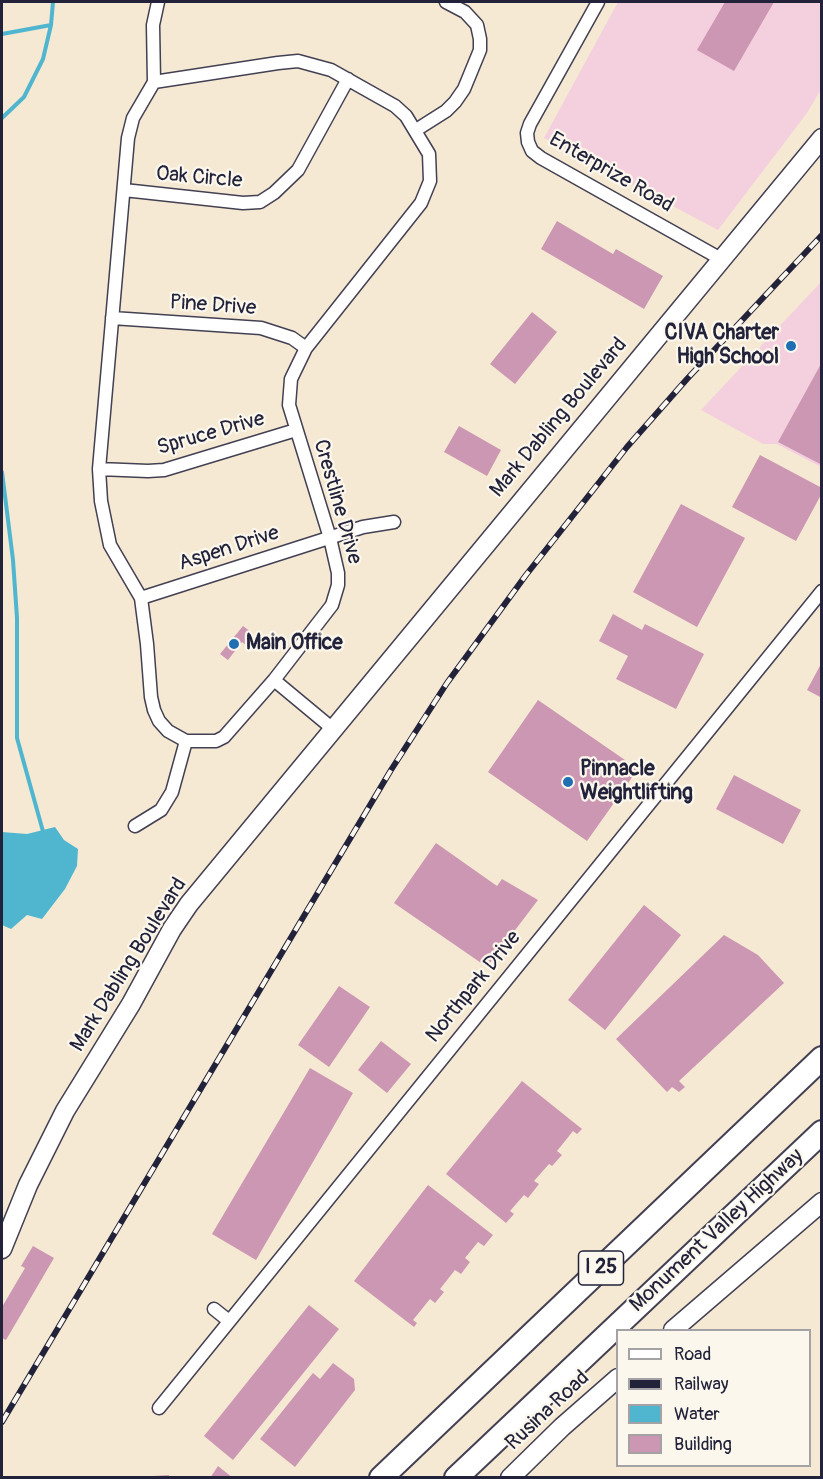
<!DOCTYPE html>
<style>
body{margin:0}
#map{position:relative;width:823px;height:1479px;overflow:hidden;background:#f5e9d3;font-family:Pangolin,sans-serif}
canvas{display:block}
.frame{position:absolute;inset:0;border:3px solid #22223b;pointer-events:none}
.legend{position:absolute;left:616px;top:1329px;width:195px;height:138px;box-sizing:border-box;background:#fbf7ec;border:2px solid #a4a2a5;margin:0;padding:8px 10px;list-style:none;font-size:18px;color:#22223b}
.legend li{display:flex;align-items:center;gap:12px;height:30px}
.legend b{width:30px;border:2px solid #a4a2a5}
</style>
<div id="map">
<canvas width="823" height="1479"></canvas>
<div class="frame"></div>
<ul class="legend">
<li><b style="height:8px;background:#fff"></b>Road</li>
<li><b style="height:8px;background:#22223b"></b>Railway</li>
<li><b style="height:16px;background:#50b6cf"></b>Water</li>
<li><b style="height:16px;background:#cc97b3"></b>Building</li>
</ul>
</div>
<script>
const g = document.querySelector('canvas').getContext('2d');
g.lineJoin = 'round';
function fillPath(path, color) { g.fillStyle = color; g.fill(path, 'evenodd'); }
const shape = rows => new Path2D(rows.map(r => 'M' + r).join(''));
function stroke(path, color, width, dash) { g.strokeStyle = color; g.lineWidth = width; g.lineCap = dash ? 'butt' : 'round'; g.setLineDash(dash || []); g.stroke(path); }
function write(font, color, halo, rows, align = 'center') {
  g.font = font + ' Pangolin,sans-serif'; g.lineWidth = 4.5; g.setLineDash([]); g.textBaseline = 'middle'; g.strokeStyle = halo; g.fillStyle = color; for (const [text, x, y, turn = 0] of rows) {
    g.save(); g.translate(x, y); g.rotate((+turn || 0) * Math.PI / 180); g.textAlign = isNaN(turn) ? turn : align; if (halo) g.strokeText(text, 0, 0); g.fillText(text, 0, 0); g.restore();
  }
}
const built = shape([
 [618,2,821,2,821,89,807,113,718,230,544,138],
 [821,282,821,467,777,444,763,444,701,410]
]);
const water = shape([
 [55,827,64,840,78,849,77,866,65,889,42,919,27,915,11,929,2,925,2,832,27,834]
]);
const stream = shape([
 [2,34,51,25],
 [2,118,24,97,43,59,51,25,53,2],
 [2,472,13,560,17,618,17,738,44,835]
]);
const building = shape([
 [725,2,774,2,734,71,697,50],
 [557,221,613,254,616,249,663,276,644,309,541,249],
 [532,312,557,332,515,384,490,364],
 [822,362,822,465,778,442],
 [459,426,501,450,487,476,444,452],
 [760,455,822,488,822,493,796,541,732,507],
 [681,504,745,538,697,627,633,592],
 [613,614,642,630,645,624,704,654,676,709,616,679,628,656,599,641],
 [243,626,251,632,248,634,254,639,248,647,242,642,228,660,220,654],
 [822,662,822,698,807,690],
 [538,700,638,769,587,841,488,772],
 [734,775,801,810,783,844,716,809],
 [436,843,497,886,502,879,538,900,487,967,394,903],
 [644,905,681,935,605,1030,568,1000],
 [724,935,758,955,784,983,679,1081,685,1087,679,1092,672,1087,667,1092,616,1039],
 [339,986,370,1007,329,1067,298,1045],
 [381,1041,411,1064,387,1093,358,1070],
 [310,1068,353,1093,256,1260,212,1234],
 [522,1081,582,1129,577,1134,573,1131,557,1151,562,1155,552,1166,549,1164,534,1181,539,1184,528,1198,524,1195,510,1211,514,1214,506,1223,446,1174],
 [428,1185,493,1235,484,1246,478,1242,465,1258,470,1262,461,1274,455,1270,440,1289,444,1292,435,1303,430,1299,413,1320,417,1323,414,1327,354,1281],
 [33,1246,54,1258,6,1340,2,1338,2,1307,25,1268,21,1266],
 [309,1305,339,1329,233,1460,204,1436],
 [333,1363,354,1379,355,1390,295,1467,260,1439,313,1373,320,1379],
 [218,1466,233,1478,210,1478],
 [169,1475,169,1478,153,1478,153,1476]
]);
const street = shape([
 [598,2,530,124,527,133,528,142,532,151,541,158,721,259],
 [298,61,331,70,395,106,406,116,429,154,430,181,421,203,306,348,291,379,289,405,330,538,338,573,338,585,332,605,274,680,224,737,216,741,186,741,168,731,159,721,154,710,151,697,147,644,141,598,110,545,101,501,99,469,128,138,133,118,154,82,278,63,298,61],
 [154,82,153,25,158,2],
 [416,130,446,111,455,102,464,89,480,50,480,39,477,25,465,12,446,2],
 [124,190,243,203,260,202,274,193,298,170,348,79],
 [112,318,261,328,292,338,306,348],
 [99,469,148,471,164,470,296,430],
 [141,598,363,527,394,522],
 [274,680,333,729],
 [135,826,161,810,172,792,186,741],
 [214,1309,229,1321],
 [159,1408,822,591]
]);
const secondary = shape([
 [2,1249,28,1185,65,1111,131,1004,172,929,189,904,822,138],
 [673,1330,822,1202],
 [510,1478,562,1427,618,1378]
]);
const highway = shape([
 [381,1478,822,1058],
 [456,1478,822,1132]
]);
const rail = shape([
 [2,1422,391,770,447,683,526,575,627,447,687,379,822,235]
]);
const markers = [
 [791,346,6,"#1f6fb2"],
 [234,644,6,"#1f6fb2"],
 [568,782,6,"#1f6fb2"]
];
const shields = [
 [601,1268,45]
];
const shieldNames = [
 ["I 25",601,1268]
];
const streetNames = [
 ["Enterprize Road",611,173,30],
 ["Oak Circle",199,178,5],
 ["Pine Drive",213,306,4],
 ["Mark Dabling Boulevard",559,418,-50],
 ["Spruce Drive",211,434,-16],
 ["Crestline Drive",337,502,74],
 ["Aspen Drive",229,549,-18],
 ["Mark Dabling Boulevard",129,965,-58],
 ["Northpark Drive",474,987,-51],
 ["Monument Valley Highway",717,1231,-43],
 ["Rusina Road",548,1411,-43]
];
const poiNames = [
 ["CIVA Charter",779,334,"right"],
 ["High School",779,358,"right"],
 ["Main Office",246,644],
 ["Pinnacle",580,770],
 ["Weightlifting",580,794]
];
fillPath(built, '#f4cfde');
fillPath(water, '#50b6cf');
stroke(stream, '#50b6cf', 4);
fillPath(building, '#cc97b3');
stroke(street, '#424052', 15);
stroke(secondary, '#424052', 21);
stroke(highway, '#424052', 26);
stroke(street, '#fff', 12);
stroke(secondary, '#fff', 18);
stroke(highway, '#fff', 22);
stroke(rail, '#22223b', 6);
stroke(rail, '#fbf7ec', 4, [11]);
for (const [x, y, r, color] of markers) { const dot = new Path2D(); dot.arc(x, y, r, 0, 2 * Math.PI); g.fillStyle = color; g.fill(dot); stroke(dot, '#fbf7ec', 2); }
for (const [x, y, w] of shields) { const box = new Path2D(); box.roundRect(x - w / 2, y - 17, w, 34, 4.5); g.fillStyle = '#fbf7ec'; g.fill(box); stroke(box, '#22223b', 1.5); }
write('bold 20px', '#22223b', null, shieldNames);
write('21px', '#22223b', '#fbf7ec', streetNames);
write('bold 21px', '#22223b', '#fbf7ec', poiNames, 'left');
</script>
